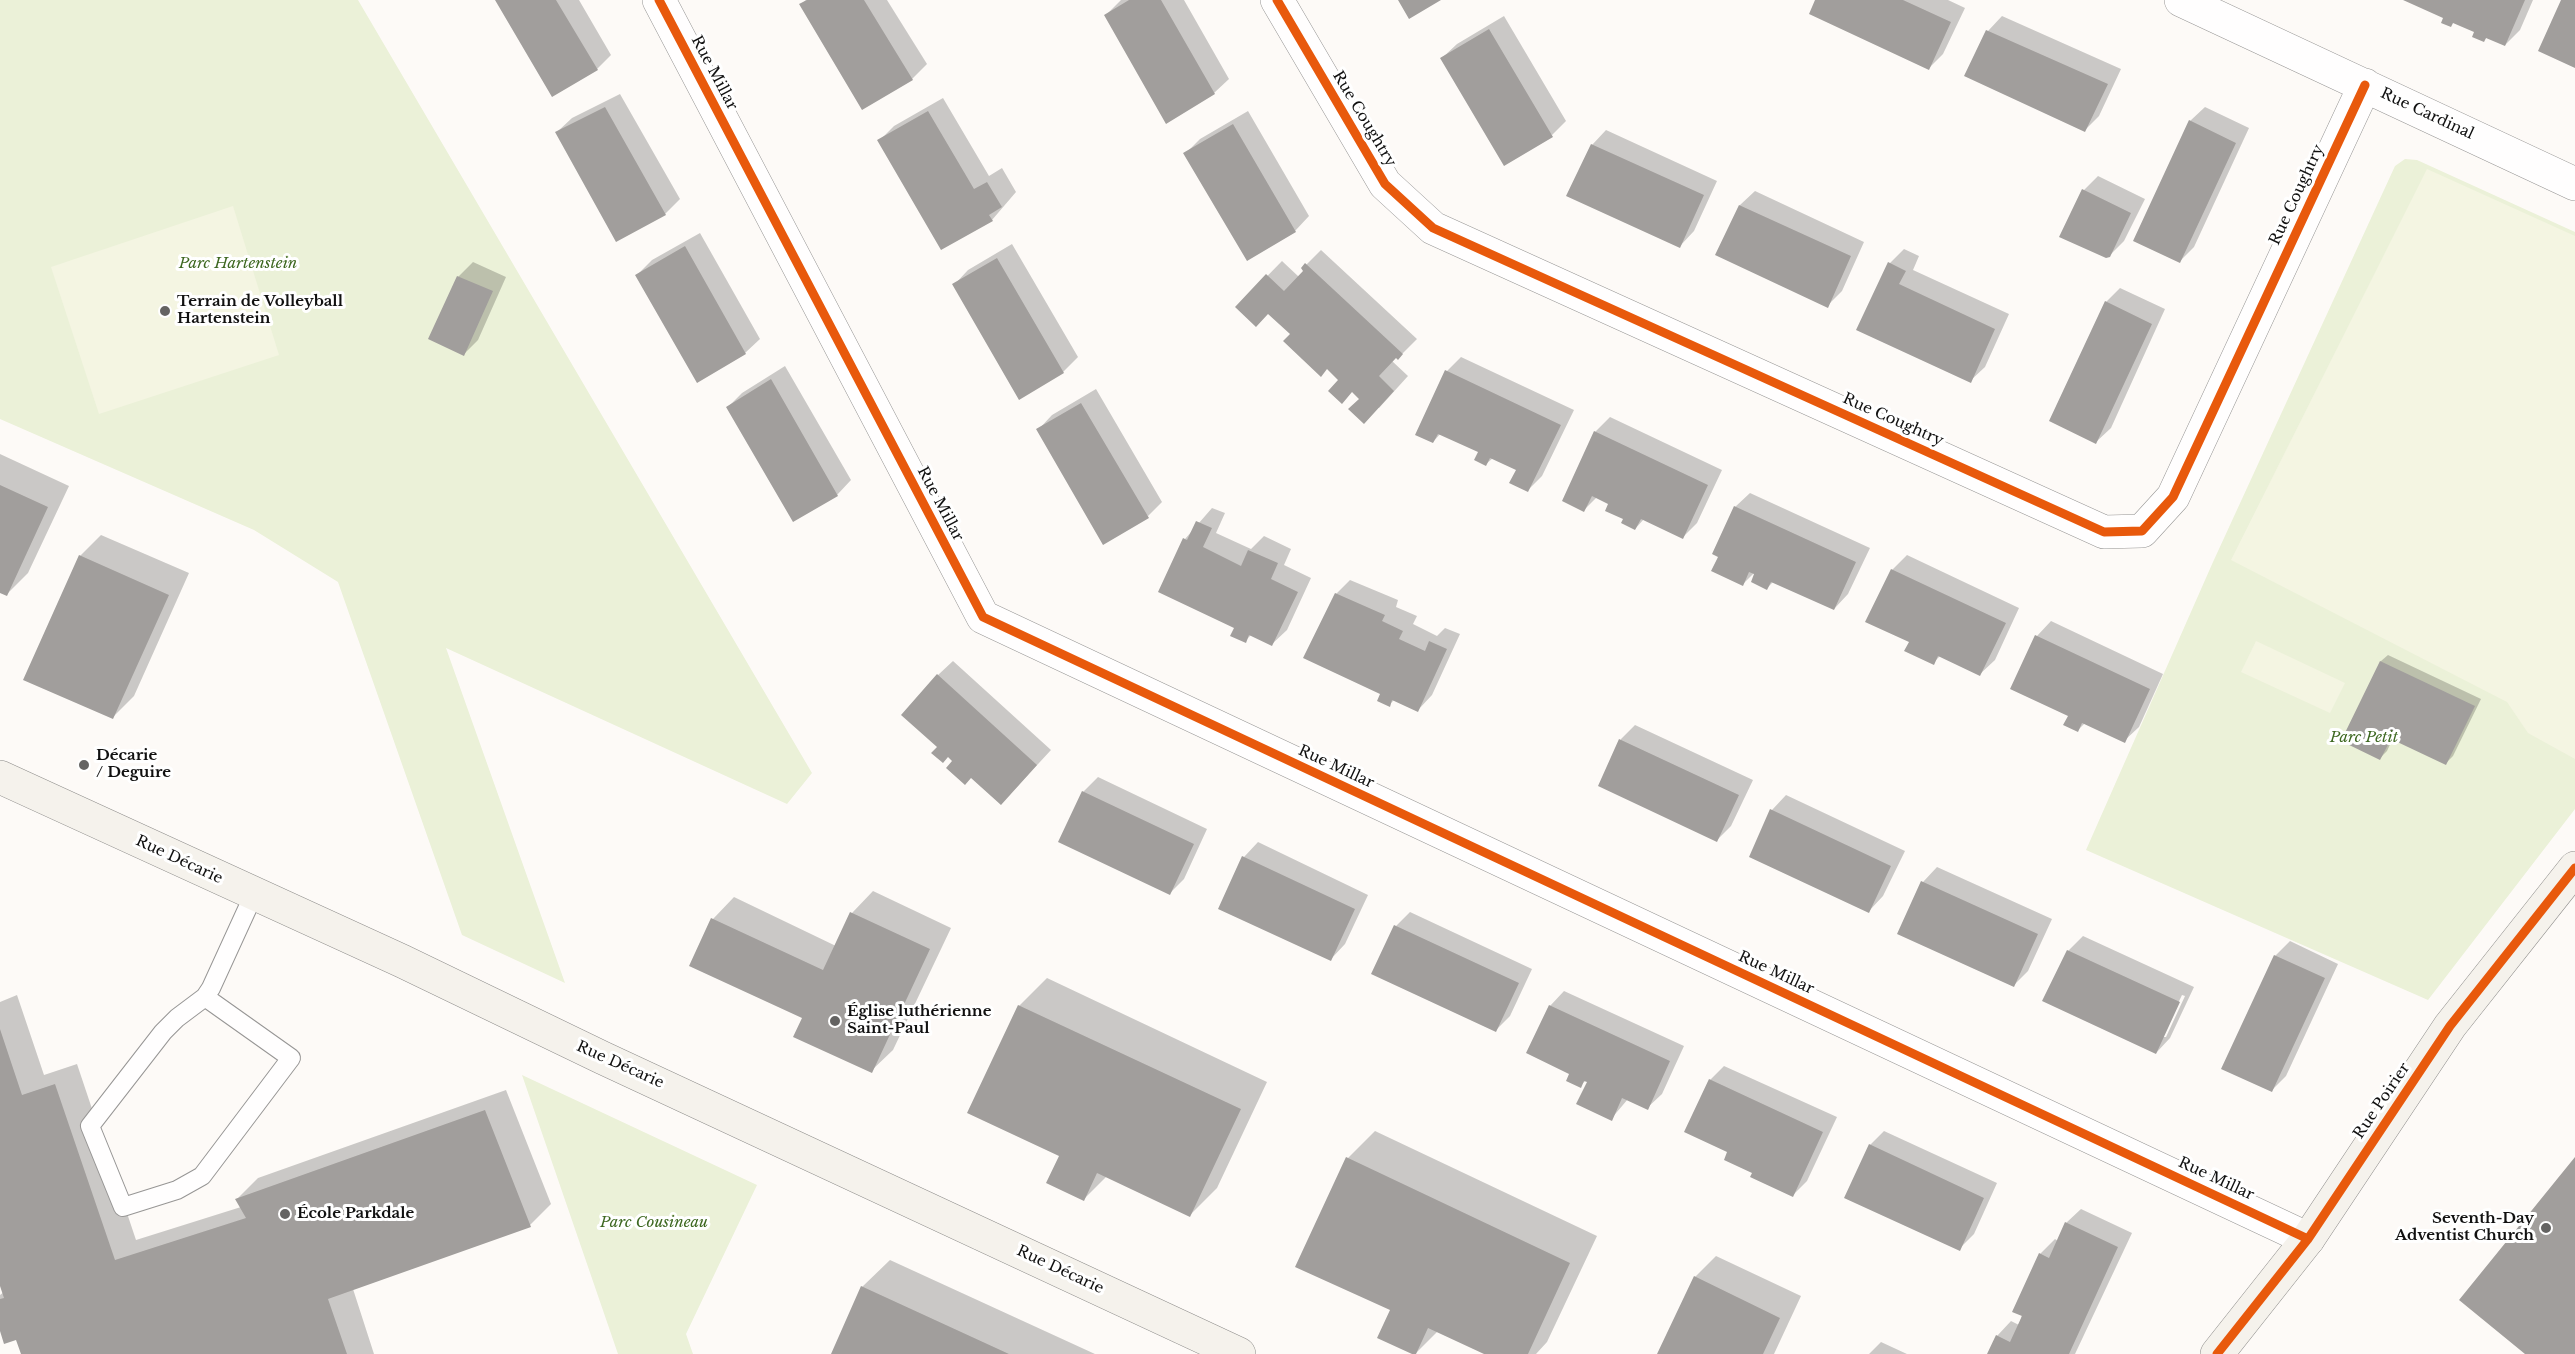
<!DOCTYPE html>
<meta charset="utf-8">
<style>
body{margin:0}
canvas{display:block;background:#fdfaf7}
</style>
<canvas width="2575" height="1354"></canvas>
<script>
const g = document.querySelector('canvas').getContext('2d');
g.lineJoin = 'round';
function fillPath(path, color) { g.fillStyle = color; g.fill(path, 'evenodd'); }
const shape = rows => new Path2D(rows.map(r => 'M' + r).join(''));
function stroke(path, color, width, dash) { g.strokeStyle = color; g.lineWidth = width; g.lineCap = dash ? 'butt' : 'round'; g.setLineDash(dash || []); g.stroke(path); }
function write(font, color, halo, rows, align = 'center') {
  g.font = font + ' "Libre Baskerville",serif'; g.lineWidth = 6; g.setLineDash([]); g.textBaseline = 'middle'; g.strokeStyle = halo; g.fillStyle = color; for (const [text, x, y, turn = 0] of rows) {
    g.save(); g.translate(x, y); g.rotate((+turn || 0) * Math.PI / 180); g.textAlign = isNaN(turn) ? turn : align; if (halo) g.strokeText(text, 0, 0); g.fillText(text, 0, 0); g.restore();
  }
}
const green = shape([
 [0,0,358,0,812,773,787,804,446,648,565,983,462,935,338,582,254,530,0,419],
 [2405,159,2417,160,2575,232,2575,809,2428,1000,2086,850,2213,562,2395,166],
 [522,1075,757,1185,686,1334,693,1354,618,1354]
]);
const pitch = shape([
 [2427,169,2575,236,2575,759,2528,733,2507,702,2231,560],
 [233,206,279,355,99,414,51,267],
 [2256,641,2345,683,2330,713,2241,672]
]);
const shadow = shape([
 [497,0,579,0,611,55,597,69],
 [806,0,887,0,927,64,912,79,801,4],
 [1121,0,1184,0,1229,79,1214,93,1106,15],
 [1817,0,1948,0,1965,8,1943,54,1929,68],
 [2407,0,2533,0,2520,30,2505,45,2487,37,2484,40,2476,31],
 [1504,16,1566,121,1552,135,1442,58,1457,44],
 [2002,16,2121,69,2099,116,2085,130,1988,31],
 [620,94,680,199,665,214,617,240,557,132,572,118],
 [943,98,989,176,1002,168,1016,192,992,220,879,141,894,126],
 [2205,107,2249,128,2194,247,2180,261,2190,121],
 [1248,111,1309,216,1295,231,1185,154,1200,139],
 [1606,130,1717,181,1694,231,1680,246,1592,145],
 [2098,176,2145,199,2124,241,2109,256,2084,190],
 [1755,191,1864,242,1842,291,1827,306,1717,255,1740,205],
 [700,233,760,339,745,353,637,275,652,260],
 [1012,244,1078,357,1063,372,1019,398,954,285,968,270],
 [1904,249,1919,256,1913,270,2009,314,1985,367,1970,381,1858,329,1890,263],
 [1321,250,1417,339,1398,358,1396,356,1392,361,1408,376,1379,408,1361,398,1268,313,1237,307,1282,261,1299,277,1305,271,1303,268],
 [473,262,506,277,478,340,464,354,430,339,458,277],
 [2120,288,2165,309,2111,428,2096,442,2106,302],
 [1461,357,1574,410,1542,476,1527,491,1518,469,1493,458,1486,464,1480,451,1441,433,1433,442,1447,371],
 [785,366,851,480,837,495,728,407,742,393],
 [1096,389,1162,502,1148,516,1038,430,1052,415],
 [1610,417,1722,470,1697,523,1683,537,1644,519,1635,529,1610,503,1597,497,1584,510,1595,432],
 [0,454,69,486,28,573,7,594,0,591],
 [1750,493,1870,548,1848,594,1834,609,1774,581,1767,588,1758,569,1743,584,1719,556,1735,507],
 [1212,508,1225,513,1216,533,1251,549,1264,536,1291,549,1284,565,1311,578,1287,630,1272,644,1252,634,1245,641,1185,539],
 [101,535,189,573,134,696,112,718,80,556],
 [1907,555,2019,608,1995,660,1980,674,1940,656,1933,663,1911,642,1892,570],
 [1350,580,1398,600,1396,607,1417,616,1413,624,1437,636,1445,628,1460,634,1432,695,1418,710,1395,699,1389,705,1382,694,1336,594],
 [2051,621,2163,674,2139,727,2124,741,2085,723,2078,730,2037,636],
 [2388,655,2481,699,2453,756,2446,763,2393,738,2387,751,2380,758,2343,740,2381,661],
 [953,661,1051,750,1015,789,954,761,939,747,938,675],
 [1635,725,1753,780,1731,826,1717,840,1600,786,1621,739],
 [1098,777,1207,829,1184,879,1170,893,1060,842,1083,792],
 [1786,795,1905,851,1883,896,1869,911,1751,856,1772,810],
 [1258,842,1368,895,1345,944,1331,959,1244,857],
 [1937,867,2052,919,2028,971,2013,986,1899,933,1923,882],
 [873,891,951,928,893,1050,871,1071,804,1017,691,965,713,919,734,897,836,946,852,913],
 [1410,912,1532,969,1510,1016,1496,1030,1396,926],
 [2083,936,2194,987,2170,1038,2156,1053,2068,951],
 [2182,995,2185,996,2166,1037,2162,1037],
 [2290,941,2338,964,2286,1076,2272,1090,2275,956],
 [1047,978,1267,1082,1217,1188,1190,1215,1107,1176,1084,1199,1061,1155,969,1112,1019,1006],
 [1564,991,1684,1046,1662,1094,1647,1108,1628,1099,1611,1119,1589,1082,1586,1080,1580,1086,1571,1073,1550,1006],
 [17,995,44,1075,77,1064,136,1240,241,1207,237,1199,258,1178,506,1090,551,1204,530,1225,353,1289,374,1354,22,1354,17,1338,0,1327,0,1295,4,1292,0,1281,0,1002],
 [1724,1066,1837,1117,1807,1181,1793,1195,1754,1172,1729,1151,1710,1080],
 [1375,1131,1597,1236,1547,1342,1536,1354,1487,1354,1438,1331,1415,1354,1392,1310,1348,1158],
 [1884,1131,1997,1183,1974,1234,1959,1249,1870,1145],
 [2081,1209,2132,1233,2075,1354,1991,1354,1997,1336,2011,1321,2019,1325,2040,1254,2055,1239,2058,1241,2066,1223],
 [1716,1256,1801,1296,1774,1354,1658,1354,1695,1277],
 [890,1260,1095,1354,833,1354,862,1287],
 [1881,1342,1907,1354,1869,1354]
]);
const building = shape([
 [495,0,556,0,598,70,552,97],
 [807,0,864,0,913,80,862,110,799,4],
 [1129,0,1161,0,1215,94,1166,124,1104,15],
 [1398,0,1441,0,1409,19],
 [1815,0,1903,0,1951,22,1929,70,1809,14],
 [2403,0,2525,0,2505,46,2486,38,2484,42,2472,37,2474,32,2453,23,2451,27,2441,23,2443,18],
 [2561,0,2575,0,2575,68,2538,51],
 [1489,29,1553,137,1504,166,1440,58],
 [1986,30,2108,84,2085,132,1964,76],
 [605,107,666,215,616,242,555,132],
 [928,111,974,189,987,182,1002,207,989,215,993,221,941,250,877,140],
 [2189,120,2236,143,2180,263,2133,241],
 [1233,124,1296,232,1247,261,1183,153],
 [1591,144,1704,195,1680,248,1566,196],
 [2082,189,2131,213,2110,257,2106,258,2059,237],
 [1739,205,1851,256,1828,308,1715,255],
 [685,246,746,354,697,383,635,275],
 [997,258,1064,373,1019,400,952,284],
 [1888,262,1906,271,1899,284,1995,329,1971,383,1856,330],
 [1305,263,1403,354,1398,360,1396,358,1379,376,1394,391,1364,424,1348,409,1359,399,1352,392,1342,404,1328,391,1338,380,1327,369,1321,377,1283,341,1290,334,1268,314,1256,327,1235,307,1266,274,1284,291,1303,271,1301,268],
 [457,276,493,291,464,356,428,339],
 [2105,301,2152,324,2096,444,2049,421],
 [1445,370,1561,425,1528,492,1509,483,1516,470,1490,458,1486,466,1474,460,1478,452,1438,434,1433,443,1415,435],
 [771,379,838,496,793,522,726,407],
 [1081,403,1149,518,1103,545,1036,429],
 [1594,431,1708,485,1683,539,1641,519,1635,530,1621,523,1623,519,1605,511,1608,504,1592,496,1584,512,1562,501],
 [0,485,48,507,7,596,0,593],
 [1734,506,1856,562,1834,610,1771,582,1767,590,1751,582,1754,574,1749,572,1743,586,1711,571,1718,557,1712,554],
 [1196,521,1212,528,1203,547,1241,566,1248,550,1278,563,1271,579,1298,592,1272,646,1249,635,1246,643,1230,636,1234,628,1158,592,1183,538,1187,540],
 [79,555,169,595,113,719,23,680],
 [1891,569,2006,623,1980,676,1938,656,1934,665,1904,651,1909,642,1865,622],
 [1335,593,1385,615,1382,621,1403,631,1399,639,1425,651,1429,641,1447,649,1418,712,1392,700,1390,707,1377,701,1380,694,1303,658],
 [2035,635,2150,689,2125,743,2082,723,2078,732,2063,725,2068,716,2010,689],
 [2380,661,2475,706,2446,765,2391,739,2380,760,2341,741],
 [937,674,1037,765,1001,805,971,778,965,785,946,768,952,761,948,757,943,763,931,753,937,747,901,715],
 [1619,739,1739,795,1717,842,1598,786],
 [1082,791,1194,844,1170,895,1058,842],
 [1770,809,1891,866,1869,913,1749,857],
 [1242,856,1355,909,1331,961,1218,909],
 [1921,881,2038,934,2014,987,1897,934],
 [850,912,930,949,872,1073,793,1037,802,1018,689,966,711,918,823,970],
 [1394,925,1519,983,1496,1032,1371,974],
 [2067,950,2180,1002,2156,1054,2042,1001],
 [2274,955,2325,978,2272,1092,2221,1069],
 [1018,1005,1241,1109,1190,1217,1097,1173,1084,1201,1046,1183,1059,1156,967,1113],
 [1549,1005,1670,1061,1648,1110,1622,1098,1612,1121,1576,1104,1587,1082,1584,1081,1581,1088,1566,1081,1569,1074,1526,1053],
 [0,1029,22,1095,55,1084,115,1260,246,1218,235,1199,485,1110,531,1227,328,1299,347,1354,21,1354,16,1340,4,1344,0,1331,0,1299,4,1298,0,1286],
 [1709,1079,1823,1132,1793,1197,1750,1177,1752,1173,1724,1160,1727,1152,1684,1132],
 [1869,1144,1984,1198,1960,1251,1844,1198],
 [1346,1157,1570,1263,1528,1354,1484,1354,1428,1328,1416,1354,1412,1354,1377,1338,1390,1310,1295,1267],
 [2575,1157,2575,1354,2525,1354,2459,1300],
 [2065,1222,2118,1247,2069,1354,1987,1354,1996,1335,2010,1342,2022,1316,2012,1312,2039,1253,2049,1258],
 [1694,1276,1780,1318,1763,1354,1657,1354],
 [861,1286,1009,1354,831,1354]
]);
const lane = shape([
 [205,997,291,1058,202,1176,177,1190,123,1207,90,1126,163,1032,177,1018,205,997,211,988,254,894]
]);
const street = shape([
 [659,0,983,617,2308,1239],
 [1277,0,1385,184,1433,228,2104,532,2142,531,2173,497,2365,85],
 [2181,0,2575,184]
]);
const secondary = shape([
 [0,777,402,961,603,1058,1239,1354],
 [2217,1354,2308,1239,2450,1026,2575,868]
]);
const cycleway = shape([
 [659,0,983,617,2308,1239],
 [1277,0,1385,184,1433,228,2104,532,2142,531,2173,497,2365,85],
 [2217,1354,2308,1239,2450,1026,2575,868]
]);
const markers = [
 [165,311,6,"#646362"],
 [84,765,6,"#646362"],
 [835,1021,6,"#646362"],
 [285,1214,6,"#646362"],
 [2546,1228,6,"#646362"]
];
const streetNames = [
 ["Rue Millar",714,73,62],
 ["Rue Cardinal",2427,114,25],
 ["Rue Coughtry",1364,119,59],
 ["Rue Coughtry",2297,195,-65],
 ["Rue Coughtry",1893,420,24],
 ["Rue Millar",940,504,62],
 ["Rue Millar",1336,767,25],
 ["Rue Décarie",179,860,25],
 ["Rue Millar",1776,973,25],
 ["Rue Décarie",620,1065,24],
 ["Rue Poirier",2382,1101,-56],
 ["Rue Millar",2216,1179,25],
 ["Rue Décarie",1060,1270,25]
];
const parkNames = [
 ["Parc Hartenstein",238,264],
 ["Parc Petit",2364,738],
 ["Parc Cousineau",654,1223]
];
const poiNames = [
 ["Terrain de Volleyball",177,302],
 ["Hartenstein",177,319],
 ["Décarie",96,756],
 ["/ Deguire",96,773],
 ["Église luthérienne",847,1012],
 ["Saint-Paul",847,1029],
 ["École Parkdale",297,1214],
 ["Seventh-Day",2534,1219,"right"],
 ["Adventist Church",2534,1236,"right"]
];
fillPath(green, '#ebf1d8');
fillPath(pitch, '#f4f5e2');
fillPath(shadow, '#0003');
fillPath(building, '#a19e9c');
stroke(lane, '#979695', 20);
stroke(street, '#979695', 34);
stroke(secondary, '#8e8d8b', 34);
stroke(lane, '#fffefe', 18);
stroke(street, '#fffefe', 33);
stroke(secondary, '#f5f2ec', 33);
stroke(cycleway, '#e8590c', 9);
for (const [x, y, r, color] of markers) { const dot = new Path2D(); dot.arc(x, y, r, 0, 2 * Math.PI); g.fillStyle = color; g.fill(dot); stroke(dot, '#fff', 2); }
write('15px', '#111', '#fff', streetNames);
write('italic 15px', '#3e6821', '#fff', parkNames);
write('bold 15px', '#111', '#fff', poiNames, 'left');
</script>
